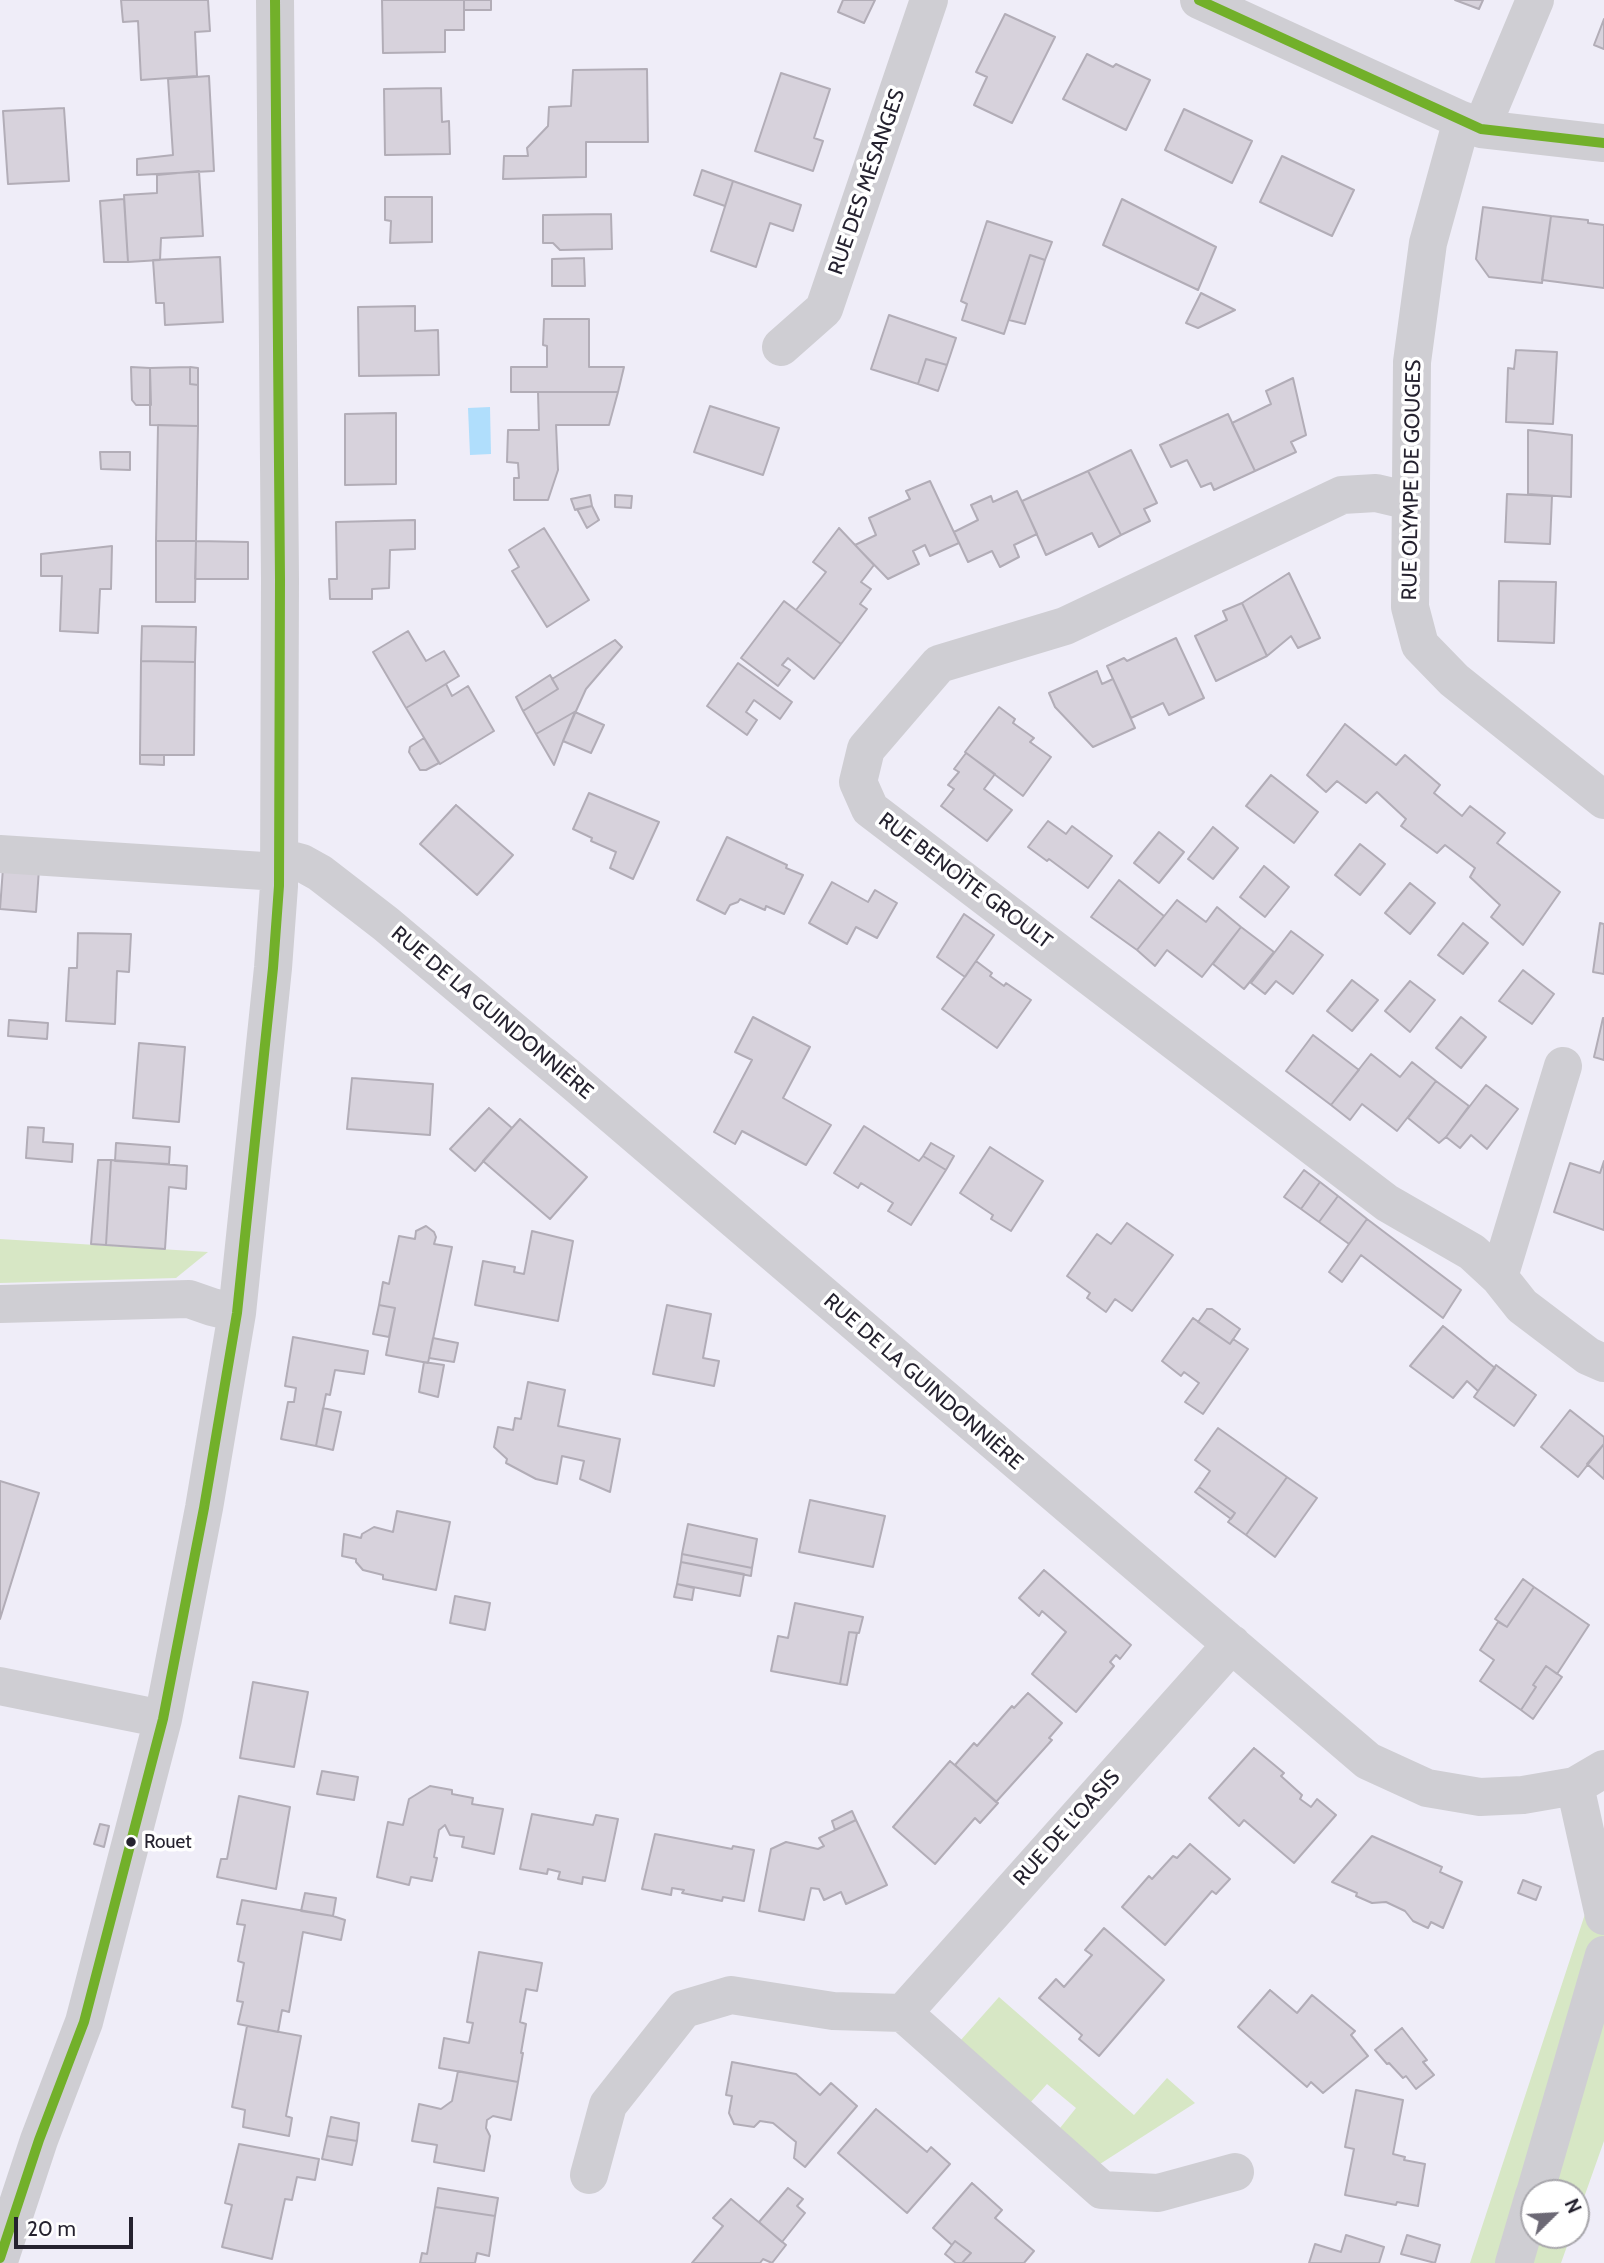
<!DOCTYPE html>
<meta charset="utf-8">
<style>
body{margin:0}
#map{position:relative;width:1604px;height:2263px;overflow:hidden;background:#efedf8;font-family:Cabin,sans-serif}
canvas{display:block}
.north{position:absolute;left:1520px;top:2179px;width:70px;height:70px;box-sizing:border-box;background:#fff;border:2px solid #a8a7ac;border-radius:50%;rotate:66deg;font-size:19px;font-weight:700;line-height:28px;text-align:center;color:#25222f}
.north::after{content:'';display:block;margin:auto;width:24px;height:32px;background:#6c6975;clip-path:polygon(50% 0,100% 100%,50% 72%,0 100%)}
.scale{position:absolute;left:14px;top:2217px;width:119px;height:32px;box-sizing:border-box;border:4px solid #25222f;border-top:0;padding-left:9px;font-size:21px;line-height:24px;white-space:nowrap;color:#25222f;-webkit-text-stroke:5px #fff;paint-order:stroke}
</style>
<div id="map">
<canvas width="1604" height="2263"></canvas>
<div class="north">N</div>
<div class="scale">20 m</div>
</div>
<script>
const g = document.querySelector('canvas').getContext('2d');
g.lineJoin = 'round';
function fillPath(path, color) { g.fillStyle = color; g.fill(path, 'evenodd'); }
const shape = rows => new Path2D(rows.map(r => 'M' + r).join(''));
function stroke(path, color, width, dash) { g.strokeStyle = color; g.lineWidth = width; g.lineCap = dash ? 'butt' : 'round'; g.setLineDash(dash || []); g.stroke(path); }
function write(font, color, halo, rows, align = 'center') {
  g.font = font + ' Cabin,sans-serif'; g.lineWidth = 7; g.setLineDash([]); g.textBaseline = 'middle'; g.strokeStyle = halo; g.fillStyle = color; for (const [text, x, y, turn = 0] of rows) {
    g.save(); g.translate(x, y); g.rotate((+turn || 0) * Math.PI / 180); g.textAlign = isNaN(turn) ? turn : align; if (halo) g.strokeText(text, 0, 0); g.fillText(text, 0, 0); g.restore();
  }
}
const green = shape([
 [0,1239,208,1252,176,1278,0,1283],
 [1604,1894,1604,2141,1576,2220,1576,2193,1534,2193,1534,2235,1571,2235,1561,2263,1470,2263,1587,1908],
 [999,1997,1134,2115,1167,2078,1195,2103,1100,2164,1060,2128,1076,2108,1047,2084,1030,2103,960,2041]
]);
const water = shape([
 [490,407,491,454,470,455,468,408]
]);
const building = shape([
 [121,0,208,0,210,31,195,32,197,76,141,80,138,21,123,22,121,0],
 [382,0,464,0,464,30,445,30,445,52,383,53,382,0],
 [464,0,491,0,491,10,464,10,464,0],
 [843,0,875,0,864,23,838,12,843,0],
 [1455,0,1483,0,1479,9,1455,0],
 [1005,14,1055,37,1012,123,974,105,987,77,976,72,1005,14],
 [1604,19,1604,49,1594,45,1604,19],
 [1087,54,1113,67,1116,64,1150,80,1126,130,1063,99,1087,54],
 [647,69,648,142,586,142,586,177,503,179,504,156,528,156,527,148,548,126,549,107,571,106,573,70,647,69],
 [781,73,830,89,814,138,823,141,813,171,755,151,781,73],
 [209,76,214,171,137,175,137,159,173,155,168,79,209,76],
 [441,88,442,122,449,121,450,154,385,155,384,89,441,88],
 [64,108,69,181,8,184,3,111,64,108],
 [1184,109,1252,141,1232,183,1165,150,1184,109],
 [1282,156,1354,190,1332,236,1260,202,1282,156],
 [702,170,733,181,725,206,694,195,702,170],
 [199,171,203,236,161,238,160,260,128,262,124,195,157,193,157,175,199,171],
 [733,181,801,205,793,231,770,223,756,267,711,251,733,181],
 [385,197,432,197,432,242,390,243,391,221,385,220,385,197],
 [124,199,128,262,104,262,100,201,124,199],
 [1122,199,1216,247,1198,290,1103,245,1122,199],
 [1483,207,1551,216,1542,283,1489,277,1476,259,1483,207],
 [611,214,612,249,560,250,553,243,543,243,543,215,611,214],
 [1551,216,1588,220,1588,223,1604,225,1604,288,1542,280,1551,216],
 [987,221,1052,242,1045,260,1030,255,1004,334,962,320,967,304,961,301,987,221],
 [1030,255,1045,260,1025,324,1009,320,1030,255],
 [220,257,223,322,165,325,164,303,156,303,153,260,220,257],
 [584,258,585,286,552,286,552,259,584,258],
 [1201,293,1235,310,1198,328,1186,323,1201,293],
 [415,306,415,331,438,330,439,375,359,376,358,307,415,306],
 [889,315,956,338,947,365,926,359,918,384,871,369,889,315],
 [544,319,589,319,589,367,624,367,618,392,511,392,511,367,547,367,547,346,543,345,544,319],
 [1516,350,1557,352,1553,424,1506,422,1508,368,1514,369,1516,350],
 [926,359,947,365,938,391,918,384,926,359],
 [131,367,150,368,151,405,136,405,132,400,131,367],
 [190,367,190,384,198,385,198,426,150,425,150,368,190,367],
 [190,367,198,368,198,385,190,384,190,367],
 [1293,378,1306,435,1291,442,1296,452,1255,471,1232,423,1271,404,1266,391,1293,378],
 [538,392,618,392,609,425,556,425,558,470,548,500,514,500,514,478,519,478,518,463,507,462,508,430,539,430,538,392],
 [710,406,779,428,763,475,694,452,710,406],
 [396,413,396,484,345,485,345,414,396,413],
 [1228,414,1255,471,1214,490,1211,483,1201,487,1187,460,1171,467,1160,445,1228,414],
 [158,425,198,426,196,541,156,541,158,425],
 [1528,430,1572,435,1571,497,1528,494,1528,430],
 [1131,450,1157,503,1144,509,1150,521,1121,535,1088,471,1131,450],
 [100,452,130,452,130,470,101,469,100,452],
 [1088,471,1121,535,1099,547,1092,533,1046,555,1022,501,1088,471],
 [930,481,959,543,930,556,925,545,913,551,919,564,888,579,855,545,876,535,869,518,910,499,906,491,930,481],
 [1017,491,1037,534,1014,545,1019,557,1000,567,992,551,968,562,954,532,978,520,971,505,991,496,993,502,1017,491],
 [1507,494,1552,496,1550,544,1505,542,1507,494],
 [590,495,592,506,575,510,571,499,590,495],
 [615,495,632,496,631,508,615,507,615,495],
 [592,506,599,520,587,528,577,509,592,506],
 [415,520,415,549,390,550,389,588,372,589,372,599,330,599,329,579,337,579,336,522,415,520],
 [544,528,589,600,547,627,512,571,519,567,509,550,544,528],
 [839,528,874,565,861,582,871,589,860,604,867,609,841,644,796,610,826,572,813,562,839,528],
 [156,541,196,541,195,602,156,602,156,541],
 [196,541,248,542,248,579,195,579,196,541],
 [112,546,111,589,100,589,98,633,60,631,62,576,41,576,41,554,112,546],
 [1289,573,1320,638,1298,648,1291,636,1267,656,1242,603,1289,573],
 [1499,581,1556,582,1554,643,1498,641,1499,581],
 [784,601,841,644,814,679,788,658,782,665,790,670,778,686,741,658,784,601],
 [1242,603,1267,656,1216,681,1195,636,1227,620,1223,611,1242,603],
 [142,626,196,627,195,662,141,661,142,626],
 [408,631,426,661,444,651,459,676,406,708,373,652,408,631],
 [1176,638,1204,698,1169,715,1163,703,1131,718,1107,666,1124,658,1127,661,1176,638],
 [615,640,622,647,586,689,576,711,536,734,523,711,558,689,552,679,615,640],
 [141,661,195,662,194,755,140,755,141,661],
 [738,663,792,702,780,719,754,700,746,712,757,720,747,735,707,706,738,663],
 [1097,671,1102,684,1113,679,1135,728,1093,747,1055,707,1049,693,1097,671],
 [550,675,558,689,523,711,516,697,550,675],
 [446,684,452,696,468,686,494,731,440,764,406,708,446,684],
 [999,707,1015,719,1013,723,1034,738,1030,742,1051,757,1023,796,965,752,999,707],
 [576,711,563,741,554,765,536,734,576,711],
 [575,712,604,725,591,753,563,741,575,712],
 [1345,724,1396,765,1405,755,1440,785,1434,793,1462,816,1470,806,1505,833,1497,843,1560,892,1523,945,1491,917,1500,905,1470,877,1475,868,1445,845,1437,853,1401,826,1406,819,1377,792,1366,803,1337,781,1326,792,1307,775,1345,724],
 [424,738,439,763,426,770,420,770,409,752,410,747,424,738],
 [966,753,995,774,984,789,1012,810,987,841,941,806,954,789,948,785,959,772,954,769,966,753],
 [140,755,164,755,164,765,140,764,140,755],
 [1271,775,1318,812,1294,843,1246,806,1271,775],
 [589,793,659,822,633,879,610,868,616,852,591,841,592,838,573,829,589,793],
 [456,805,513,855,477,895,420,844,456,805],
 [1048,821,1066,834,1072,826,1112,856,1088,888,1049,859,1047,861,1028,847,1048,821],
 [1213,827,1238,848,1213,879,1188,859,1213,827],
 [1159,832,1184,852,1159,883,1134,863,1159,832],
 [727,837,787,865,786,868,803,875,784,914,766,906,765,910,740,899,738,902,730,905,725,914,697,900,727,837],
 [1360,844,1385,864,1360,895,1335,875,1360,844],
 [1264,866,1289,887,1265,917,1240,897,1264,866],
 [3,868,39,869,36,912,0,909,3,868],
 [1119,880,1164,916,1137,950,1091,917,1119,880],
 [832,882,868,902,875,890,897,903,877,938,856,927,847,944,809,923,832,882],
 [1410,883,1435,903,1410,934,1385,913,1410,883],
 [1177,900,1206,922,1217,907,1241,927,1202,977,1167,950,1155,966,1137,950,1177,900],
 [964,914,994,935,965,977,937,957,964,914],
 [1463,923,1488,943,1463,974,1438,955,1463,923],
 [1600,923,1604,924,1604,974,1593,972,1600,923],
 [1241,927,1274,952,1244,989,1213,964,1241,927],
 [1291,931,1323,955,1293,994,1276,981,1265,994,1251,983,1291,931],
 [78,933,131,934,129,972,117,971,115,1024,66,1021,69,968,77,968,78,933],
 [976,961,992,973,990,976,1004,986,1006,983,1031,1000,997,1048,942,1009,976,961],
 [1523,970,1554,994,1532,1024,1499,1001,1523,970],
 [1352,980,1378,1000,1352,1031,1327,1011,1352,980],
 [1410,981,1435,1000,1410,1032,1385,1011,1410,981],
 [753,1017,810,1047,783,1098,831,1125,806,1165,742,1131,735,1144,714,1132,752,1060,735,1052,753,1017],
 [1461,1017,1486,1037,1461,1068,1436,1048,1461,1017],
 [1603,1018,1604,1018,1604,1060,1594,1057,1603,1018],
 [9,1020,48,1023,47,1039,8,1036,9,1020],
 [1313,1035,1359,1070,1331,1105,1286,1071,1313,1035],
 [139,1043,185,1047,179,1122,133,1118,139,1043],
 [1371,1054,1400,1077,1412,1062,1436,1081,1397,1131,1362,1104,1350,1120,1331,1105,1371,1054],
 [352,1078,433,1084,430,1135,347,1129,352,1078],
 [1436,1081,1469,1106,1446,1137,1439,1143,1408,1118,1436,1081],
 [1486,1085,1518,1109,1487,1149,1471,1135,1460,1148,1446,1137,1486,1085],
 [489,1108,512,1128,475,1171,450,1149,489,1108],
 [520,1119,587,1177,550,1219,483,1161,520,1119],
 [864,1126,919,1161,923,1156,946,1170,911,1225,888,1211,893,1203,861,1183,858,1188,834,1173,864,1126],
 [28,1127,44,1128,43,1142,73,1144,72,1162,26,1158,28,1127],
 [116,1143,170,1147,169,1164,115,1161,116,1143],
 [931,1143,954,1156,946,1170,923,1156,931,1143],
 [990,1147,1043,1181,1011,1231,991,1219,993,1215,960,1193,990,1147],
 [98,1160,111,1160,106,1245,91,1244,98,1160],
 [111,1160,187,1166,186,1189,169,1187,165,1249,106,1245,111,1160],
 [1604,1161,1604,1230,1554,1212,1570,1163,1600,1173,1604,1161],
 [1304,1170,1320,1182,1301,1209,1284,1197,1304,1170],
 [1320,1182,1338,1196,1319,1222,1301,1209,1320,1182],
 [1338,1196,1367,1219,1349,1244,1319,1222,1338,1196],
 [1367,1219,1461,1290,1443,1318,1361,1255,1342,1282,1329,1272,1367,1219],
 [1127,1223,1173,1255,1132,1311,1115,1299,1106,1312,1087,1298,1090,1293,1067,1276,1097,1234,1111,1244,1127,1223],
 [426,1226,434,1232,436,1237,434,1244,452,1247,428,1363,386,1355,395,1308,379,1305,383,1282,389,1284,399,1236,415,1239,416,1231,426,1226],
 [532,1231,573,1241,558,1321,475,1305,483,1261,515,1267,514,1272,524,1274,532,1231],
 [379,1305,395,1308,389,1337,373,1334,379,1305],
 [667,1305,711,1314,703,1358,719,1361,714,1386,653,1374,667,1305],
 [1207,1309,1212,1309,1240,1329,1230,1344,1198,1322,1207,1309],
 [1193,1318,1230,1344,1233,1339,1248,1349,1203,1414,1185,1402,1199,1383,1184,1372,1181,1376,1162,1361,1193,1318],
 [1443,1326,1495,1368,1478,1391,1467,1381,1453,1398,1410,1366,1443,1326],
 [293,1337,368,1351,364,1374,335,1370,330,1395,326,1394,316,1446,281,1439,288,1402,294,1402,296,1388,285,1386,293,1337],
 [433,1338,458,1343,454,1362,429,1358,433,1338],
 [424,1362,444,1365,438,1397,419,1392,424,1362],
 [1496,1365,1536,1395,1514,1426,1474,1397,1496,1365],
 [528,1382,565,1390,558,1426,620,1439,610,1492,580,1479,584,1461,562,1456,557,1484,536,1479,506,1463,507,1459,494,1447,498,1427,513,1430,515,1418,521,1419,528,1382],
 [323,1408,341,1412,333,1450,316,1446,323,1408],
 [1570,1410,1604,1437,1604,1444,1578,1477,1541,1447,1570,1410],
 [1218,1428,1287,1477,1246,1535,1228,1522,1235,1513,1199,1487,1210,1471,1195,1460,1218,1428],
 [1604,1444,1604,1479,1587,1464,1604,1444],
 [1287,1477,1317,1498,1275,1557,1246,1535,1287,1477],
 [0,1481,39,1493,0,1619,0,1481],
 [1199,1487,1235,1513,1231,1519,1195,1492,1199,1487],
 [810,1500,885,1516,873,1567,799,1552,810,1500],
 [397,1511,450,1522,436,1590,383,1579,383,1575,363,1570,356,1562,356,1559,342,1556,344,1534,361,1538,362,1534,374,1527,393,1532,397,1511],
 [688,1524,757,1539,752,1568,682,1554,688,1524],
 [682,1554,752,1568,751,1576,681,1562,682,1554],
 [681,1562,744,1574,740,1596,677,1584,681,1562],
 [1044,1570,1131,1645,1120,1659,1116,1655,1110,1662,1114,1666,1076,1712,1032,1674,1066,1632,1042,1611,1039,1616,1019,1598,1044,1570],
 [1523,1579,1534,1587,1507,1627,1495,1619,1523,1579],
 [677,1584,694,1588,692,1600,674,1597,677,1584],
 [1534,1587,1589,1625,1557,1674,1546,1666,1533,1685,1536,1687,1521,1710,1480,1681,1494,1660,1480,1650,1498,1622,1507,1627,1534,1587],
 [455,1596,490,1603,485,1630,450,1623,455,1596],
 [795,1603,863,1617,859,1633,849,1632,840,1684,771,1671,778,1636,788,1638,795,1603],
 [849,1632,857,1633,847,1685,840,1684,849,1632],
 [1546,1666,1562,1677,1533,1719,1521,1710,1536,1687,1533,1685,1546,1666],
 [253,1682,308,1692,294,1767,240,1758,253,1682],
 [1028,1693,1062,1723,1049,1738,1052,1740,996,1802,955,1765,974,1743,977,1746,1012,1706,1014,1708,1028,1693],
 [1254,1748,1284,1773,1281,1776,1302,1795,1300,1799,1311,1807,1317,1799,1336,1815,1294,1863,1244,1820,1239,1826,1209,1798,1254,1748],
 [950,1761,998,1803,980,1823,975,1818,935,1864,893,1827,950,1761],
 [322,1771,358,1777,354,1800,317,1794,322,1771],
 [430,1786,452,1790,452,1794,473,1798,472,1804,503,1809,494,1854,462,1847,464,1837,450,1835,445,1825,439,1830,434,1857,437,1858,432,1881,411,1877,409,1885,377,1877,388,1822,403,1825,409,1799,430,1786],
 [239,1796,290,1807,276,1889,217,1877,221,1859,227,1859,239,1796],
 [852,1811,856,1820,835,1830,832,1821,852,1811],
 [532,1814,593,1825,596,1815,618,1819,605,1881,583,1877,582,1884,558,1879,560,1872,548,1869,547,1874,520,1869,532,1814],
 [856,1820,887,1885,846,1904,841,1892,824,1900,819,1889,811,1888,804,1920,759,1911,771,1849,786,1842,818,1849,824,1846,819,1838,856,1820],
 [100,1824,109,1826,104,1847,94,1844,100,1824],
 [655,1834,732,1849,733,1846,754,1850,744,1901,723,1897,722,1901,682,1893,684,1890,672,1888,671,1895,642,1889,655,1834],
 [1372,1836,1442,1867,1440,1872,1462,1882,1443,1928,1431,1922,1428,1928,1413,1921,1405,1911,1386,1902,1372,1903,1356,1896,1357,1893,1332,1882,1372,1836],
 [1190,1844,1230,1879,1216,1894,1212,1891,1165,1945,1122,1907,1149,1876,1152,1879,1173,1856,1177,1858,1190,1844],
 [1523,1880,1541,1887,1536,1900,1518,1893,1523,1880],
 [305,1893,336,1898,333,1916,301,1911,305,1893],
 [242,1900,333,1916,345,1920,341,1940,303,1932,289,2012,282,2010,278,2032,238,2024,243,2002,237,2001,244,1963,238,1961,245,1925,237,1924,242,1900],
 [1104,1928,1164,1980,1099,2056,1079,2039,1082,2035,1039,1998,1056,1979,1064,1987,1092,1955,1085,1950,1104,1928],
 [479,1952,542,1963,537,1991,526,1989,520,2022,526,2024,521,2053,523,2053,518,2082,439,2068,444,2038,469,2043,473,2023,467,2022,479,1952],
 [1270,1990,1297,2013,1312,1995,1355,2031,1351,2035,1368,2056,1323,2093,1311,2082,1307,2087,1238,2027,1270,1990],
 [247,2026,301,2036,286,2116,292,2118,289,2136,243,2127,245,2110,232,2107,247,2026],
 [1402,2028,1427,2060,1423,2062,1434,2075,1416,2089,1406,2076,1403,2078,1389,2063,1387,2064,1375,2050,1402,2028],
 [732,2062,796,2074,820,2095,831,2083,857,2106,805,2167,794,2158,796,2142,773,2123,760,2121,754,2127,734,2124,729,2113,732,2096,726,2095,732,2062],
 [458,2071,518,2082,511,2120,493,2116,487,2120,486,2128,490,2136,484,2171,434,2162,437,2145,412,2141,419,2104,441,2109,452,2101,458,2071],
 [1356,2090,1403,2100,1393,2154,1405,2157,1404,2160,1425,2164,1418,2206,1397,2202,1396,2205,1345,2195,1354,2149,1345,2147,1356,2090],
 [876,2109,927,2152,931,2147,950,2164,907,2213,838,2153,876,2109],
 [331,2117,359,2123,357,2141,327,2136,331,2117],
 [327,2136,357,2141,352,2165,322,2159,327,2136],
 [239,2144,319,2159,315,2180,297,2177,292,2200,285,2199,272,2259,222,2247,232,2205,225,2203,239,2144],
 [972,2183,1002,2210,995,2218,1034,2251,1024,2263,962,2263,971,2253,955,2241,952,2245,933,2228,972,2183],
 [438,2188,498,2198,495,2216,435,2207,438,2188],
 [788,2188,803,2199,797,2206,805,2213,782,2242,759,2222,788,2188],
 [731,2199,786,2245,772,2263,763,2259,760,2263,692,2263,723,2226,713,2218,731,2199],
 [435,2207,495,2216,489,2256,477,2253,475,2263,420,2263,422,2253,427,2254,435,2207],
 [1346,2235,1384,2247,1379,2263,1309,2263,1315,2244,1341,2252,1346,2235],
 [1407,2235,1440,2245,1435,2263,1401,2254,1407,2235],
 [955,2241,971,2253,962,2263,956,2263,945,2254,955,2241]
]);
const minor = shape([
 [1199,0,1481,129,1604,143],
 [1462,120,1428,243,1412,362,1410,607,1420,645,1454,680,1604,800],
 [1481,129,1535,0],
 [781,347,824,309,929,0],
 [1410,501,1376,493,1342,495,1065,626,939,664,866,749,858,782,870,809,1387,1203,1472,1252,1499,1277,1522,1306,1588,1356,1604,1363],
 [0,854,279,872],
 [280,857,302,863,320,873,386,924,575,1083,1368,1761,1427,1788,1480,1797,1523,1795,1575,1786,1604,1769],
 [1499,1277,1563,1066],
 [0,1304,189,1299,212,1307,237,1313],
 [0,1686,163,1719],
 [1575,1786,1604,1916],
 [903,2013,1102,2190,1158,2193,1235,2172],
 [589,2175,608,2105,684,2009,731,1995,833,2011,903,2013,1232,1644],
 [1535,2193,1604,1955],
 [0,2258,39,2140,84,2022,163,1719,204,1508,237,1313,273,968,279,886,280,579,275,0],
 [1514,2263,1534,2195]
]);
const bus1 = shape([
 [1199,0,1481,129,1604,143],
 [0,2258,39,2140,84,2022,163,1719,204,1508,237,1313,273,968,279,886,280,579,275,0]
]);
const markers = [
 [131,1842,6,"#25222f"]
];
const busNames = [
 ["Rouet",144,1842]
];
const streetNames = [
 ["RUE DES MÉSANGES",867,182,-71],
 ["RUE OLYMPE DE GOUGES",1412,480,-89],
 ["RUE BENOÎTE GROULT",965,881,37],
 ["RUE DE LA GUINDONNIÈRE",492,1013,40],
 ["RUE DE LA GUINDONNIÈRE",923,1382,41],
 ["RUE DE L'OASIS",1067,1828,-48]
];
fillPath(green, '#d7e7c5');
fillPath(water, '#b0defc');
fillPath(building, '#d7d2dc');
stroke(building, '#b2adb7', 2);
stroke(minor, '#cfced3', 38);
stroke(bus1, '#72b02a', 10);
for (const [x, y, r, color] of markers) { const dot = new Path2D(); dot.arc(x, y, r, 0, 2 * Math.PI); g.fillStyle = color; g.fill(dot); stroke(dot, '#fff', 2.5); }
write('19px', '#25222f', '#fff', busNames, 'left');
write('21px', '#25222f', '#fff', streetNames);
</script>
